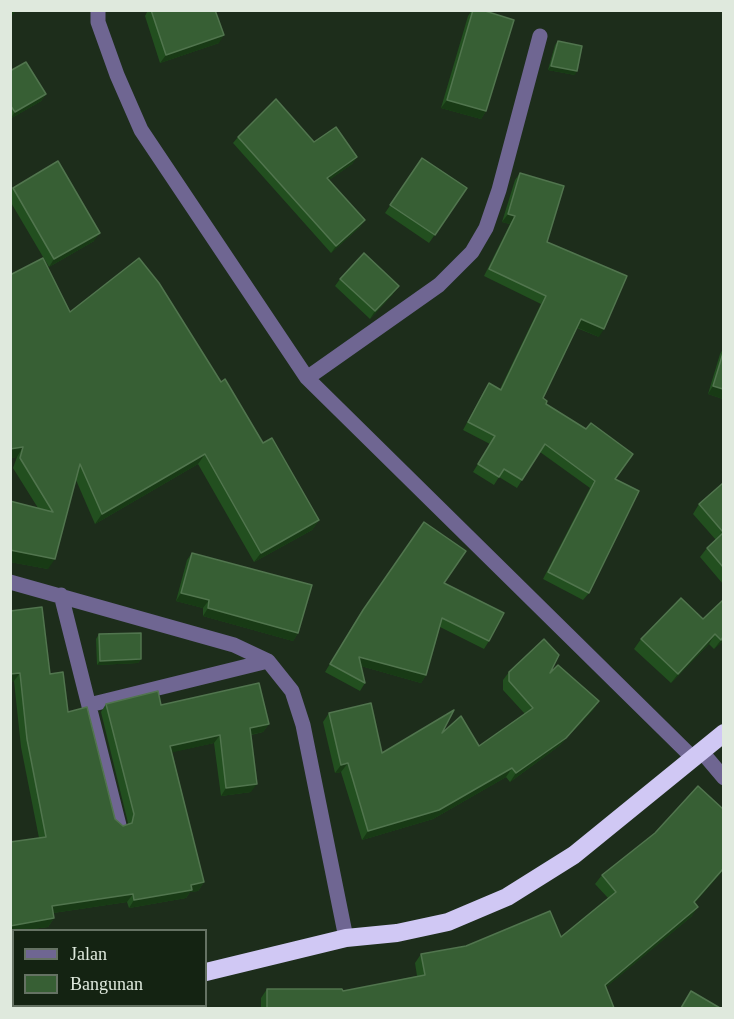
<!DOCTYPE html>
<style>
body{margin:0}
#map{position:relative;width:734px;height:1019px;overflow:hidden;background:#1d2d1b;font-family:Georgia,serif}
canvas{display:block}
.frame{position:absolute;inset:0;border:12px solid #dfe9dd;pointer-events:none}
.legend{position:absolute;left:12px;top:929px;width:195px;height:78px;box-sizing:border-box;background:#142312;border:2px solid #657263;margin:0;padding:8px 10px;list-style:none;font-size:18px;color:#dfe9dd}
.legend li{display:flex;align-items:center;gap:12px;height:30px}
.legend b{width:30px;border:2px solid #657263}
</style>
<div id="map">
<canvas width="734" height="1019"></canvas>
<div class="frame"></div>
<ul class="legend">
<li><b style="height:8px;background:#6f6692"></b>Jalan</li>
<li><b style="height:16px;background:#375f34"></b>Bangunan</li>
</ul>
</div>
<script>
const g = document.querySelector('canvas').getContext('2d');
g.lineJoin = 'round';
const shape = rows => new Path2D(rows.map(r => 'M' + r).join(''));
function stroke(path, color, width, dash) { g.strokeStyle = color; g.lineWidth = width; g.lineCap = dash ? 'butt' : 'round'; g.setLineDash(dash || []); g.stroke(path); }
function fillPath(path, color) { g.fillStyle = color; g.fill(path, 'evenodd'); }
const minor = shape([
 [98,10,98,22,117,75,141,130,307,378,694,759],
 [307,378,439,285,472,252,486,228,499,190,540,36],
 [10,582,234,645,268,661,292,691,303,725,346,938],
 [61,595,119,825],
 [89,705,268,661],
 [702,752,724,778]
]);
const highway = shape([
 [206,972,346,938,397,933,448,922,507,897,574,855,724,733],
 [31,1008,45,1006]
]);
const wall = shape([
 [148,10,215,10,219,43,160,63,145,16],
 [472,10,482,10,486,111,481,119,441,108,468,16],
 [558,41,575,75,548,70,555,45],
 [10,71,46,94,41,101,10,119],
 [238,137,314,142,357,157,352,164,329,180,365,220,360,227,331,253,233,143],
 [422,158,467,188,429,243,385,213],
 [520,173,547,242,599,337,577,328,543,398,546,404,615,479,589,593,583,600,543,579,590,488,540,452,517,488,499,477,494,485,473,472,490,444,463,430,484,391,489,383,500,389,541,304,484,276,510,224,502,222,515,180],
 [13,188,94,241,49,267,10,201,10,191],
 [10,275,70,312,221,382,263,443,319,520,312,530,254,562,198,464,95,524,76,480,48,569,10,562,10,501,38,508,13,468,17,457,10,458],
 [340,279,393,294,370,319,335,286],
 [723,349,723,399,708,394,720,354],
 [723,483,723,584,700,557,707,548,716,540,693,514,699,504],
 [424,522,444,583,489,641,484,649,440,627,426,675,421,683,361,666,365,683,360,691,325,672,358,617],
 [192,553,298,633,293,641,203,616,203,608,176,601,187,560],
 [681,598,723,641,714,649,709,644,671,683,634,649,641,639],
 [10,611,50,674,68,712,115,819,123,826,128,825,128,823,101,712,106,704,161,705,269,724,263,732,251,735,251,792,221,796,214,743,172,752,204,882,198,891,190,892,186,898,129,908,127,902,53,913,54,918,48,927,24,930,14,930,14,932,10,933,10,842,39,838,21,747,14,681,10,682],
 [99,634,141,659,138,663,97,665,96,639],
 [509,672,550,673,599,701,593,710,559,746,510,782,506,777,433,819,362,840,341,772,335,773,323,722,329,713,382,753,442,733,479,746,525,714,503,690,503,680],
 [602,875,695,903,692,916,606,987,614,1008,261,1008,261,998,267,989,343,991,417,976,415,963,421,954,561,937,608,898,595,884]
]);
const shadedWall = shape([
 [10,10,17,10,12,16,10,16],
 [224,35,219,43,160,63,166,55],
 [551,66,577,71,575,75,548,70],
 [46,94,41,101,10,119,15,112],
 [447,100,486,111,481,119,441,108],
 [357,157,352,164,322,185,327,178],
 [508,214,515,216,510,224,502,222],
 [365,220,360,227,331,253,336,246],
 [100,233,94,241,49,267,54,259],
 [399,286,393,294,370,319,375,311],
 [581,319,604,329,599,337,576,327],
 [713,386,723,389,723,399,708,394],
 [23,447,17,457,10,458,10,449],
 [205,454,198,464,95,524,102,514],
 [319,520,312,530,254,562,261,553],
 [10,550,55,559,48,569,10,562],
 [181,593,209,600,203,608,176,601],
 [208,608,298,633,293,641,203,616],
 [715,634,709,644,671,683,678,674],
 [723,637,723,641,714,649,721,640],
 [359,657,426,675,421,683,354,664],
 [141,659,138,663,97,665,100,661],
 [20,673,14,681,10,682,10,674],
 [599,701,593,710,559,746,510,782,516,773],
 [269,724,263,732,244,736,250,728],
 [220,735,214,743,165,754,170,746],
 [348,763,341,772,335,773,341,765],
 [512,768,506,777,433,819,362,840,368,831],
 [257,784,251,792,221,796,226,788],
 [723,869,723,871,688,911,694,902],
 [204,882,198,891,190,892,186,898,129,908,134,900,191,885],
 [133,894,127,902,46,914,52,906],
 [698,907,692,916,599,993,605,985],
 [54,918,48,927,24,930,14,930,14,932,10,933,10,926]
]);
const building = shape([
 [151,10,215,10,224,35,166,55,151,10],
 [473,10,482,10,514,20,486,111,447,100,473,10],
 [558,41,582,46,577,71,551,66,558,41],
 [26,62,46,94,15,112,10,105,10,71,26,62],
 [276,99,314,142,336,127,357,157,327,178,365,220,336,246,238,137,276,99],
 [422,158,467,188,435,235,390,205,422,158],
 [58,161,100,233,54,259,13,188,58,161],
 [520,173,564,186,547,242,627,276,604,329,581,319,543,398,547,401,546,404,586,429,591,423,633,454,615,479,639,491,589,593,548,572,595,481,545,444,522,480,504,469,499,477,478,464,495,436,468,422,489,383,501,390,546,296,489,269,515,216,508,214,520,173],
 [364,253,399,286,375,311,340,279,364,253],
 [43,258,70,312,139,258,159,283,221,382,225,379,263,443,272,438,319,520,261,553,205,454,102,514,80,464,55,559,10,550,10,501,53,512,20,458,23,447,10,449,10,275,43,258],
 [723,353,723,389,713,386,723,353],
 [723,483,723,532,699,504,723,483],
 [424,522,466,551,444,583,504,613,489,641,442,618,426,675,359,657,365,683,330,664,363,610,424,522],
 [723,533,723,567,707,548,723,533],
 [192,553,312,585,298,633,208,608,209,600,181,593,192,553],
 [681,598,703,619,723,600,723,637,721,640,715,634,678,674,641,639,681,598],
 [42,607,50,674,63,672,68,712,87,707,115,819,123,826,132,823,134,814,106,704,158,691,161,705,259,683,269,724,250,728,257,784,226,788,220,735,170,746,204,882,191,885,192,890,134,900,133,894,52,906,54,918,10,926,10,842,46,837,27,739,20,673,10,674,10,611,42,607],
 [141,633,141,659,100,661,99,634,141,633],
 [544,639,559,655,550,673,558,665,599,701,566,738,516,773,512,768,439,810,368,831,348,763,341,765,329,713,371,703,382,753,454,710,442,733,461,716,479,746,533,708,509,681,509,672,544,639],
 [698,786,723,809,723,869,694,902,698,907,605,985,614,1008,267,1008,267,989,342,989,343,991,425,975,421,954,466,946,550,911,561,937,616,892,602,875,655,833,698,786],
 [691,991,720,1008,681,1008,691,991]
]);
stroke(minor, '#6f6692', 15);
stroke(highway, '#d0c8f4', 18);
fillPath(wall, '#224f1f');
fillPath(shadedWall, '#183a15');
fillPath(building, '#375f34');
stroke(building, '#51754e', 1.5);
</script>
